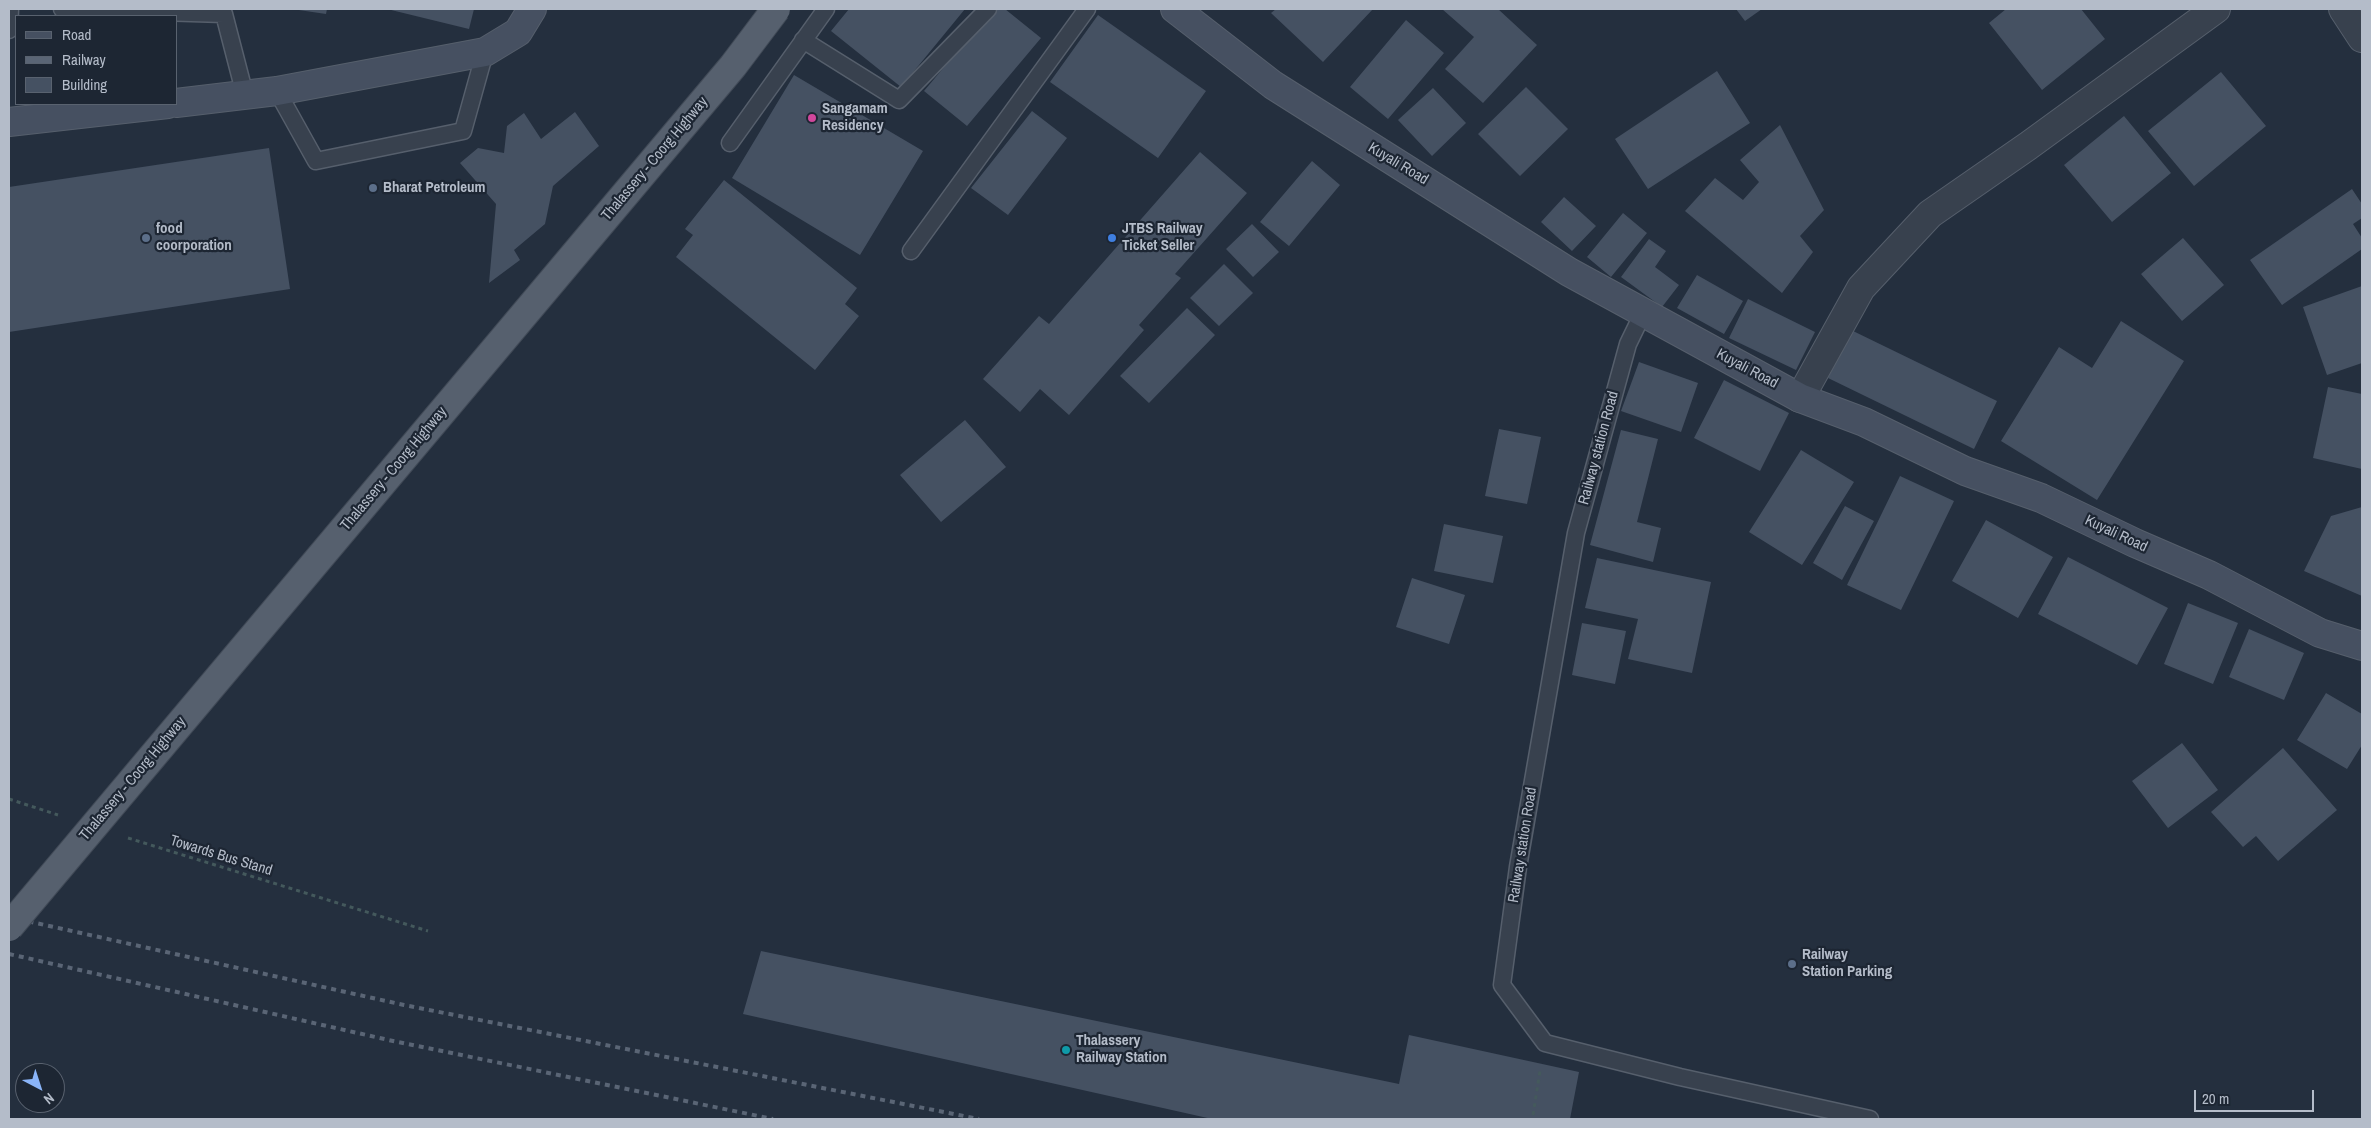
<!DOCTYPE html>
<style>
body{margin:0}
#map{position:relative;width:2371px;height:1128px;overflow:hidden;background:#242f3e;font-family:"Archivo Narrow",sans-serif}
canvas{display:block}
.frame{position:absolute;inset:0;border:10px solid #b4bcc9;pointer-events:none}
.legend{position:absolute;left:15px;top:15px;width:162px;height:90px;box-sizing:border-box;background:#1d2633;border:1px solid #59626f;margin:0;padding:6px 9px;list-style:none;font-size:15px;color:#b4bcc9}
.legend li{display:flex;align-items:center;gap:10px;height:25px}
.legend b{width:25px;border:1px solid #59626f}
.north{position:absolute;left:15px;top:1063px;width:50px;height:50px;box-sizing:border-box;background:#1d2633;border:1px solid #59626f;border-radius:50%;rotate:140deg;font-size:14px;font-weight:700;line-height:20px;text-align:center;color:#b4bcc9}
.north::after{content:'';display:block;margin:auto;width:18px;height:22px;background:#8ab4f8;clip-path:polygon(50% 0,100% 100%,50% 72%,0 100%)}
.scale{position:absolute;left:2194px;top:1090px;width:120px;height:22px;box-sizing:border-box;border:2px solid #b4bcc9;border-top:0;padding-left:6px;font-size:15px;line-height:18px;white-space:nowrap;color:#b4bcc9;-webkit-text-stroke:4px #1d2633;paint-order:stroke}
</style>
<div id="map">
<canvas width="2371" height="1128"></canvas>
<div class="frame"></div>
<ul class="legend">
<li><b style="height:6px;background:#465061"></b>Road</li>
<li><b style="height:6px;background:#5a6575"></b>Railway</li>
<li><b style="height:14px;background:#455162"></b>Building</li>
</ul>
<div class="north">N</div>
<div class="scale">20 m</div>
</div>
<script>
const g = document.querySelector('canvas').getContext('2d');
g.lineJoin = 'round';
function fillPath(path, color) { g.fillStyle = color; g.fill(path, 'evenodd'); }
const shape = rows => new Path2D(rows.map(r => 'M' + r).join(''));
function stroke(path, color, width, dash) { g.strokeStyle = color; g.lineWidth = width; g.lineCap = dash ? 'butt' : 'round'; g.setLineDash(dash || []); g.stroke(path); }
function write(font, color, halo, rows, align = 'center') {
  g.font = font + ' "Archivo Narrow",sans-serif'; g.lineWidth = 4.5; g.setLineDash([]); g.textBaseline = 'middle'; g.strokeStyle = halo; g.fillStyle = color; for (const [text, x, y, turn = 0] of rows) {
    g.save(); g.translate(x, y); g.rotate((+turn || 0) * Math.PI / 180); g.textAlign = isNaN(turn) ? turn : align; if (halo) g.strokeText(text, 0, 0); g.fillText(text, 0, 0); g.restore();
  }
}
const building = shape([
 [292,9,327,9,326,14],
 [387,9,474,9,469,29],
 [849,9,965,9,901,87,831,31],
 [993,9,1005,9,1041,38,967,126,924,91],
 [1276,9,1373,9,1323,62,1271,13],
 [1442,9,1498,9,1537,45,1483,103,1445,69,1474,37],
 [1736,9,1762,9,1745,21],
 [2006,9,2081,9,2105,39,2042,90,1989,23],
 [1098,15,1206,91,1158,158,1050,82],
 [1406,20,1444,53,1388,119,1350,87],
 [1717,71,1750,123,1648,189,1615,139],
 [2221,72,2266,126,2194,186,2148,131],
 [794,75,923,151,860,255,732,178],
 [1526,87,1568,129,1520,176,1478,134],
 [1433,88,1466,123,1432,156,1398,120],
 [1032,111,1067,138,1008,215,971,188],
 [575,112,599,146,553,186,545,224,514,250,520,260,489,283,496,204,460,163,478,148,504,153,507,126,524,113,541,139],
 [2124,116,2171,173,2112,222,2064,165],
 [1780,125,1824,210,1800,236,1813,252,1782,293,1685,211,1715,178,1743,200,1759,182,1740,160],
 [269,148,290,289,9,332,9,187],
 [1200,152,1247,193,1175,274,1181,278,1139,325,1144,330,1069,415,1040,389,1020,412,983,379,1039,316,1049,324],
 [1312,161,1340,185,1289,246,1260,222],
 [724,180,857,288,845,304,859,316,815,370,676,257,693,235,685,229],
 [2352,189,2362,204,2362,218,2353,224,2362,238,2362,249,2282,305,2250,260],
 [1564,197,1596,226,1572,251,1541,222],
 [1623,213,1647,233,1611,277,1587,257],
 [1252,224,1279,252,1253,277,1226,249],
 [2183,238,2224,285,2182,321,2141,274],
 [1649,239,1666,251,1655,267,1679,285,1662,307,1621,277],
 [1224,264,1253,293,1219,326,1190,298],
 [1697,275,1743,301,1724,334,1677,308],
 [2362,286,2362,363,2327,375,2303,307],
 [1748,299,1815,332,1796,370,1729,338],
 [1187,308,1215,335,1149,403,1120,376],
 [2121,321,2184,361,2097,500,2001,441,2059,347,2092,368],
 [1851,330,1997,401,1974,449,1828,378],
 [1639,362,1698,383,1681,432,1621,411],
 [1724,380,1789,413,1760,471,1694,438],
 [2328,387,2362,394,2362,469,2313,458],
 [965,420,1006,467,941,522,900,475],
 [1499,429,1541,437,1527,504,1485,496],
 [1621,430,1658,439,1637,522,1661,528,1653,562,1590,545],
 [1801,450,1854,482,1802,565,1749,532],
 [1900,476,1954,501,1901,610,1847,585],
 [1845,506,1874,521,1842,580,1813,563],
 [2362,507,2362,596,2304,571,2331,516],
 [1986,520,2053,557,2018,618,1952,581],
 [1444,524,1503,536,1493,583,1434,571],
 [2068,557,2168,608,2137,665,2038,614],
 [1597,558,1711,582,1692,673,1628,659,1638,619,1585,608],
 [1412,578,1465,595,1449,644,1396,627],
 [2188,603,2238,623,2213,684,2164,664],
 [1582,623,1626,631,1615,684,1572,675],
 [2249,629,2304,653,2284,700,2229,677],
 [2326,693,2362,714,2362,745,2347,769,2297,740],
 [2182,743,2218,790,2168,828,2132,781],
 [2283,748,2337,810,2278,861,2256,836,2243,847,2211,812],
 [761,951,1399,1084,1409,1035,1579,1072,1570,1119,1212,1119,743,1014]
]);
const path = shape([
 [9,799,58,815],
 [128,838,428,931],
 [1533,1115,1540,1071]
]);
const service = shape([
 [62,9,224,14,245,95],
 [9,30,10,9],
 [803,40,899,100,988,9],
 [277,91,316,161,463,131,485,52],
 [730,143,826,9],
 [911,251,1087,9],
 [1643,313,1628,344,1576,533,1518,867,1502,985,1545,1043,1680,1077,1870,1119]
]);
const minor = shape([
 [2343,9,2362,38],
 [1800,398,1861,288,1930,214,2028,146,2216,9]
]);
const secondary = shape([
 [1175,9,1273,85,1569,272,1800,398,1864,422,1965,471,2041,498,2135,543,2209,575,2320,633,2362,646],
 [176,103,277,91,485,52,518,32,532,9],
 [9,122,168,104]
]);
const rail = shape([
 [9,917,404,1005,979,1119],
 [9,954,393,1041,773,1119]
]);
const primaryBridge = shape([
 [9,927,733,66,776,9]
]);
const markers = [
 [812,118,5,"#d1479c"],
 [373,188,5,"#5c6f8a"],
 [146,238,5,"#5c6f8a"],
 [1112,238,5,"#3f7fe0"],
 [1792,964,5,"#5c6f8a"],
 [1066,1050,5,"#0f9aa8"]
];
const poiNames = [
 ["Sangamam",822,109],
 ["Residency",822,126],
 ["Bharat Petroleum",383,188],
 ["food",156,229],
 ["coorporation",156,246],
 ["JTBS Railway",1122,229],
 ["Ticket Seller",1122,246],
 ["Railway",1802,955],
 ["Station Parking",1802,972],
 ["Thalassery",1076,1041],
 ["Railway Station",1076,1058]
];
const streetNames = [
 ["Thalassery - Coorg Highway",655,159,-50],
 ["Kuyali Road",1398,164,31],
 ["Kuyali Road",1747,369,28],
 ["Railway station Road",1599,448,-75],
 ["Thalassery - Coorg Highway",394,469,-50],
 ["Kuyali Road",2116,534,25],
 ["Thalassery - Coorg Highway",133,779,-50],
 ["Railway station Road",1523,845,-81],
 ["Towards Bus Stand",221,856,17]
];
fillPath(building, '#455162');
stroke(service, '#565f6c', 19);
stroke(minor, '#565f6c', 30);
stroke(secondary, '#565f6c', 30);
stroke(path, '#44595c', 3, [4, 4]);
stroke(service, '#38414e', 16);
stroke(minor, '#38414e', 28);
stroke(secondary, '#465061', 28);
stroke(rail, '#5a6575', 4, [5, 5]);
stroke(primaryBridge, '#414a57', 30, []);
stroke(primaryBridge, '#56606e', 28);
for (const [x, y, r, color] of markers) { const dot = new Path2D(); dot.arc(x, y, r, 0, 2 * Math.PI); g.fillStyle = color; g.fill(dot); stroke(dot, '#1d2633', 2); }
write('bold 15px', '#b4bcc9', '#1d2633', poiNames, 'left');
write('15px', '#b4bcc9', '#1d2633', streetNames);
</script>
